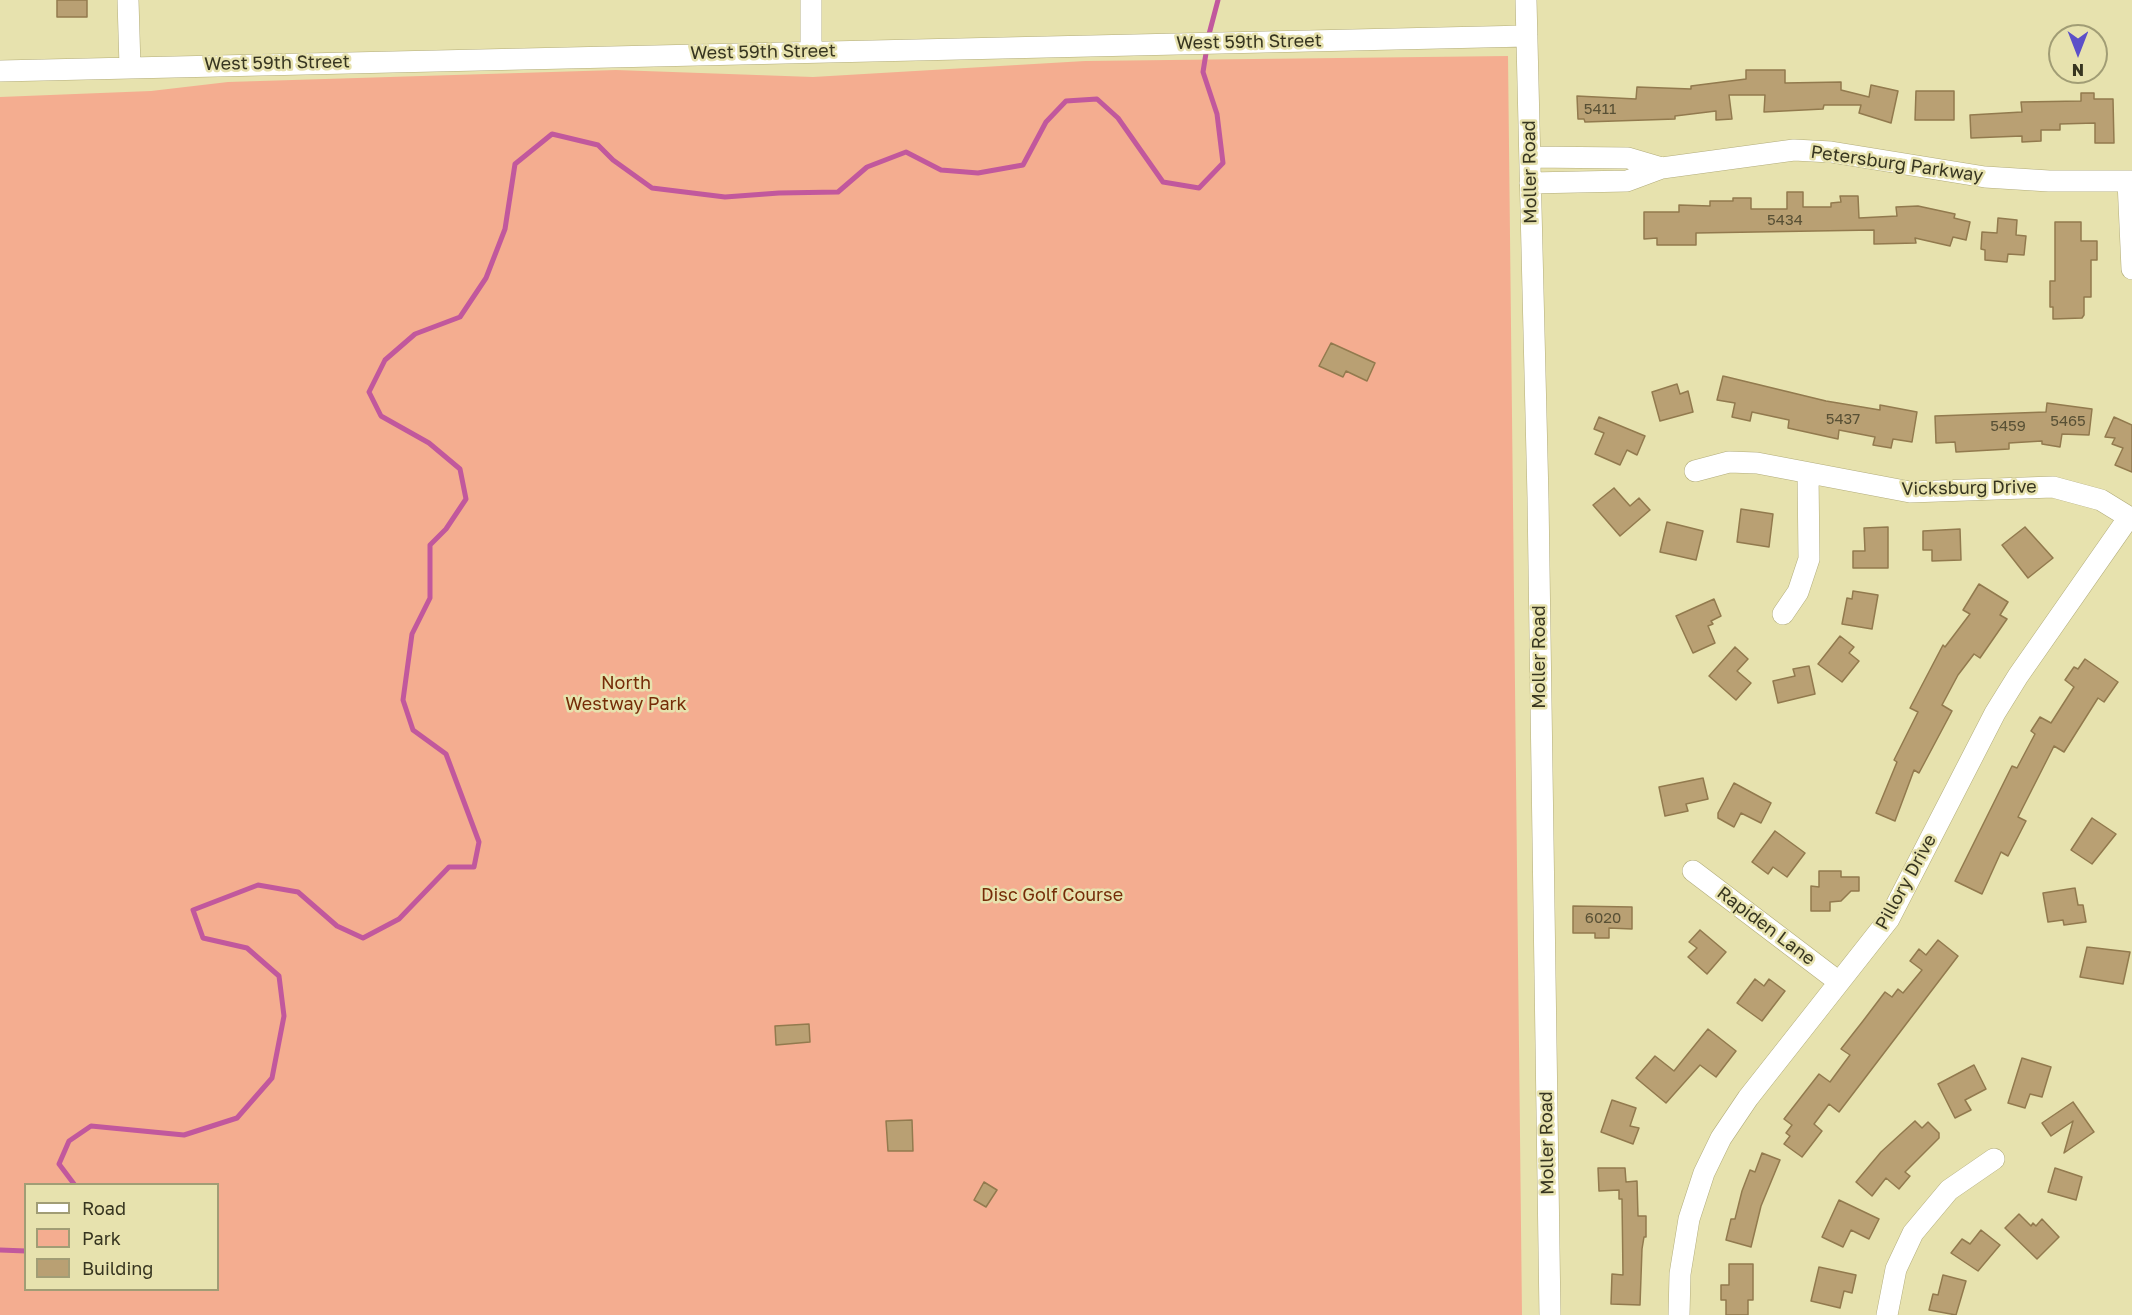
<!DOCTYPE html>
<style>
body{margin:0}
#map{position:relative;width:2132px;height:1315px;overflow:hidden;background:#e7e2ae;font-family:"Golos Text",sans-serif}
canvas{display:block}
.legend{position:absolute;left:24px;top:1183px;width:195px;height:108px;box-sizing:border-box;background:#e7e2ae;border:2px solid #a19d75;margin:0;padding:8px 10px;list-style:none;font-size:18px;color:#373520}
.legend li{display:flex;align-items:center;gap:12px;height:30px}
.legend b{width:30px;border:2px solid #a19d75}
.north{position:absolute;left:2048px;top:24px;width:60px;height:60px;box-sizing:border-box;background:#e7e2ae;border:2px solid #a19d75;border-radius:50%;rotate:180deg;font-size:16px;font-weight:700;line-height:24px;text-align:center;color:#373520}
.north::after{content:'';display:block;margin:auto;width:21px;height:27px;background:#5c50c8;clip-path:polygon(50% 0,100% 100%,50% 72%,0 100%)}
</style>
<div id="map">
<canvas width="2132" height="1315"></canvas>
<ul class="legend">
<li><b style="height:8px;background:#fff"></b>Road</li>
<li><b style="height:16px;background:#f4ad90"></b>Park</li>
<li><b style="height:16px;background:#b9a073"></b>Building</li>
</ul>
<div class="north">N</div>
</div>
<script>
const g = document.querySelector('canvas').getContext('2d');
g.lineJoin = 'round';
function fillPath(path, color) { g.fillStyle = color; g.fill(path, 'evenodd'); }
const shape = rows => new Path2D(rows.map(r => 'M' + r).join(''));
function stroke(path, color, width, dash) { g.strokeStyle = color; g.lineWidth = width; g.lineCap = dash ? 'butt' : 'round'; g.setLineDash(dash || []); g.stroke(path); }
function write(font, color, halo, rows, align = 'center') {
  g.font = font + ' "Golos Text",sans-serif'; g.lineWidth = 5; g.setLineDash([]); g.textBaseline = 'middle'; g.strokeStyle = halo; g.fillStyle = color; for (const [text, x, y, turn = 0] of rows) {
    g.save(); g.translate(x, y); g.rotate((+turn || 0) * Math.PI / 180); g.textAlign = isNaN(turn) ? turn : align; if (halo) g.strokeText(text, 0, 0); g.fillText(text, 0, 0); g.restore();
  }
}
const green = shape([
 [1508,56,1522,1315,0,1315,0,97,151,91,228,82,616,70,813,77,1085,61],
 [26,1184,218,1184,218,1290,26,1290]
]);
const stream = shape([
 [1208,38,1218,0],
 [74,1184,59,1164,69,1141,91,1126,184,1135,237,1118,272,1078,284,1016,279,976,247,948,203,938,193,910,258,885,298,892,337,926,363,938,399,919,449,867,474,867,479,842,446,754,413,730,403,700,412,634,430,598,430,545,446,529,466,499,460,469,429,443,381,416,369,392,385,360,415,334,460,317,486,278,505,229,515,164,552,134,598,145,613,160,652,188,725,197,779,193,838,192,867,167,906,152,941,170,978,173,1023,165,1046,122,1066,101,1097,99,1118,118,1163,182,1199,188,1223,163,1217,114,1203,72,1207,47],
 [0,1250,26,1251]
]);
const building = shape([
 [57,0,87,0,87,17,57,17,57,0],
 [1746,70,1785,70,1785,83,1841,82,1841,90,1869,97,1871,85,1898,91,1891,123,1859,113,1861,105,1824,105,1823,109,1764,112,1765,95,1729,95,1732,119,1716,120,1716,111,1675,116,1675,119,1585,122,1584,119,1578,119,1577,96,1636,99,1637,87,1691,89,1691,86,1746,79,1746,70],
 [1916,91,1954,91,1954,120,1915,120,1916,91],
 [2081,93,2094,93,2094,99,2113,99,2114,143,2095,143,2095,123,2060,124,2060,130,2041,130,2041,141,2022,142,2022,136,1971,138,1970,115,2022,112,2021,102,2081,101,2081,93],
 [1787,192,1803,192,1803,207,1831,207,1831,203,1841,202,1840,196,1858,196,1859,218,1897,216,1896,207,1918,206,1955,214,1954,218,1970,222,1966,240,1953,237,1950,246,1915,238,1916,243,1874,244,1874,230,1696,233,1696,245,1657,245,1657,238,1644,239,1644,212,1679,212,1679,205,1710,206,1710,201,1733,201,1733,198,1751,198,1751,209,1787,209,1787,192],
 [1998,218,2017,220,2016,235,2026,236,2024,255,2008,254,2007,262,1985,260,1985,250,1981,249,1982,232,1997,233,1998,218],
 [2055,222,2081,222,2081,241,2097,241,2097,260,2091,260,2091,297,2084,297,2084,315,2082,318,2053,319,2053,307,2050,307,2050,281,2055,281,2055,222],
 [1331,343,1375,363,1367,381,1346,371,1343,377,1319,366,1331,343],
 [1723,376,1826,401,1880,410,1880,405,1917,412,1912,442,1893,439,1891,448,1873,445,1875,437,1839,430,1838,439,1788,428,1789,420,1752,412,1750,421,1732,417,1735,403,1717,400,1723,376],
 [1677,384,1680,394,1688,391,1693,412,1660,421,1652,392,1677,384],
 [2047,403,2092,409,2089,435,2062,434,2060,447,2042,444,2042,441,2009,443,2009,449,1956,452,1955,442,1936,443,1935,416,2046,412,2047,403],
 [1599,417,1645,436,1637,455,1627,450,1620,465,1595,454,1604,433,1594,429,1599,417],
 [2114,417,2132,425,2132,472,2115,465,2123,448,2112,444,2115,438,2105,437,2114,417],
 [1614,488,1630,506,1639,498,1650,510,1620,536,1593,505,1614,488],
 [1741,509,1773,514,1769,547,1737,542,1741,509],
 [1667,522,1703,531,1696,560,1660,552,1667,522],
 [1888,527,1888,568,1853,568,1853,551,1865,551,1864,528,1888,527],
 [2025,527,2053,558,2028,578,2002,545,2025,527],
 [1960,529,1961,560,1932,561,1932,550,1923,550,1923,531,1960,529],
 [1979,584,2008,602,2000,615,2007,619,1980,658,1974,654,1958,675,1942,705,1952,711,1919,773,1914,770,1895,821,1876,813,1897,762,1894,760,1918,712,1910,708,1943,645,1945,647,1970,614,1963,610,1979,584],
 [1853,591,1878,595,1872,629,1842,624,1847,598,1852,599,1853,591],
 [1714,599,1721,616,1711,621,1713,624,1708,626,1715,643,1693,653,1676,616,1714,599],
 [1840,636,1854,647,1849,653,1859,661,1842,682,1818,664,1840,636],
 [1735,647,1748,659,1737,671,1751,683,1736,700,1709,676,1735,647],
 [2085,659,2118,682,2104,702,2098,698,2064,752,2054,746,2018,817,2026,821,2008,856,2001,852,1982,894,1955,881,2012,766,2017,768,2035,734,2031,731,2040,717,2051,723,2074,687,2065,680,2074,667,2078,669,2085,659],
 [1809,666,1815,694,1778,703,1773,681,1795,676,1793,669,1809,666],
 [1703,778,1708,799,1686,804,1688,811,1665,816,1659,787,1703,778],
 [1734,783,1771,803,1761,823,1741,813,1734,827,1718,818,1718,813,1734,783],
 [2092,818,2116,834,2092,864,2071,850,2092,818],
 [1775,831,1805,853,1787,877,1773,867,1768,874,1752,862,1775,831],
 [1819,871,1841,871,1841,877,1859,877,1859,891,1851,891,1841,901,1830,902,1830,911,1811,911,1811,886,1819,887,1819,871],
 [2075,888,2078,905,2083,905,2086,922,2064,925,2063,920,2048,922,2043,893,2075,888],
 [1573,906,1632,907,1632,929,1609,928,1609,938,1595,938,1595,933,1573,933,1573,906],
 [1700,930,1726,952,1707,974,1688,957,1697,948,1689,942,1700,930],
 [1938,940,1958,956,1839,1112,1829,1104,1814,1124,1822,1131,1802,1157,1784,1144,1790,1136,1786,1133,1792,1125,1784,1119,1819,1074,1830,1082,1850,1055,1841,1049,1863,1021,1885,992,1892,997,1898,989,1903,993,1922,970,1910,961,1919,949,1926,955,1938,940],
 [2087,947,2130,952,2123,984,2080,977,2087,947],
 [1755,979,1764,986,1769,979,1785,991,1762,1021,1737,1003,1755,979],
 [809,1024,810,1042,776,1045,775,1026,809,1024],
 [1708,1029,1736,1051,1716,1077,1700,1065,1666,1103,1636,1078,1655,1056,1674,1071,1708,1029],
 [2022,1058,2051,1067,2042,1097,2030,1094,2025,1108,2008,1103,2022,1058],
 [1974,1065,1986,1089,1965,1100,1971,1110,1955,1118,1938,1084,1974,1065],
 [1612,1100,1636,1108,1630,1126,1639,1128,1633,1144,1601,1132,1612,1100],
 [2073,1102,2094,1132,2064,1153,2073,1121,2051,1136,2042,1123,2073,1102],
 [912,1120,913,1151,888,1151,886,1121,912,1120],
 [1915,1121,1922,1128,1928,1122,1939,1133,1939,1138,1905,1172,1910,1176,1899,1189,1886,1178,1872,1196,1856,1182,1881,1152,1915,1121],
 [1762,1153,1780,1160,1761,1206,1751,1247,1726,1240,1731,1219,1735,1219,1742,1191,1750,1170,1755,1172,1762,1153],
 [1598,1168,1625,1168,1626,1182,1637,1181,1638,1216,1646,1216,1646,1237,1644,1237,1642,1249,1640,1305,1611,1304,1612,1274,1623,1275,1622,1199,1619,1199,1619,1190,1599,1191,1598,1168],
 [2055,1168,2082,1177,2076,1200,2048,1192,2055,1168],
 [984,1182,997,1190,986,1207,974,1200,984,1182],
 [1839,1200,1879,1219,1869,1239,1851,1230,1843,1247,1822,1237,1839,1200],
 [2019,1214,2031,1226,2033,1223,2036,1226,2042,1219,2059,1237,2037,1259,2005,1228,2019,1214],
 [1981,1230,2000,1245,1978,1271,1951,1253,1962,1239,1970,1244,1981,1230],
 [1729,1264,1753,1264,1753,1300,1748,1300,1748,1315,1726,1315,1726,1300,1721,1300,1721,1285,1729,1285,1729,1264],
 [1819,1267,1856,1275,1852,1293,1844,1291,1840,1308,1811,1301,1819,1267],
 [1943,1275,1966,1281,1956,1315,1929,1310,1933,1294,1938,1295,1943,1275]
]);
const minor = shape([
 [128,0,130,67],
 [811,0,811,51],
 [1526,0,1538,498,1550,1315],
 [0,71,1527,36],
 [1530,157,1628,158,1662,168],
 [2128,181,2132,269],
 [1530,183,1627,181,1662,168,1794,150,1831,152,1985,177,2049,181,2132,181],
 [1695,471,1729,462,1757,463,1910,492,2053,487,2101,500,2132,519],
 [1783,614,1798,592,1809,559,1808,473],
 [1693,871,1839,982],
 [1679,1315,1680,1274,1689,1219,1704,1173,1721,1138,1748,1098,1889,919,1995,713,2018,676,2129,517],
 [1887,1315,1896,1269,1913,1233,1949,1190,1994,1159]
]);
const numberNames = [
 ["5411",1600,109],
 ["5434",1785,220],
 ["5437",1843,419],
 ["5465",2068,421],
 ["5459",2008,426],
 ["6020",1603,918]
];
const streetNames = [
 ["West 59th Street",1249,42,-1],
 ["West 59th Street",763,52,-1],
 ["West 59th Street",277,63,-1],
 ["Petersburg Parkway",1897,164,8],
 ["Moller Road",1530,172,-91],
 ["Vicksburg Drive",1969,488,-1],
 ["Moller Road",1539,657,-90],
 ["Pillory Drive",1906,882,-61],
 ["Rapiden Lane",1766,926,37],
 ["Moller Road",1547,1143,-91]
];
const parkNames = [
 ["North",626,683],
 ["Westway Park",626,704],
 ["Disc Golf Course",1052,895]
];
fillPath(green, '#f4ad90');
stroke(stream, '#c1589d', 5);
fillPath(building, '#b9a073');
stroke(building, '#927a4e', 1.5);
stroke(minor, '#b2ac7a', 22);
stroke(minor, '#fff', 21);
write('15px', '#585035', null, numberNames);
write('18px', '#373520', '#e7e2ae', streetNames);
write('18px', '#752c08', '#e7e2ae', parkNames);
</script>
